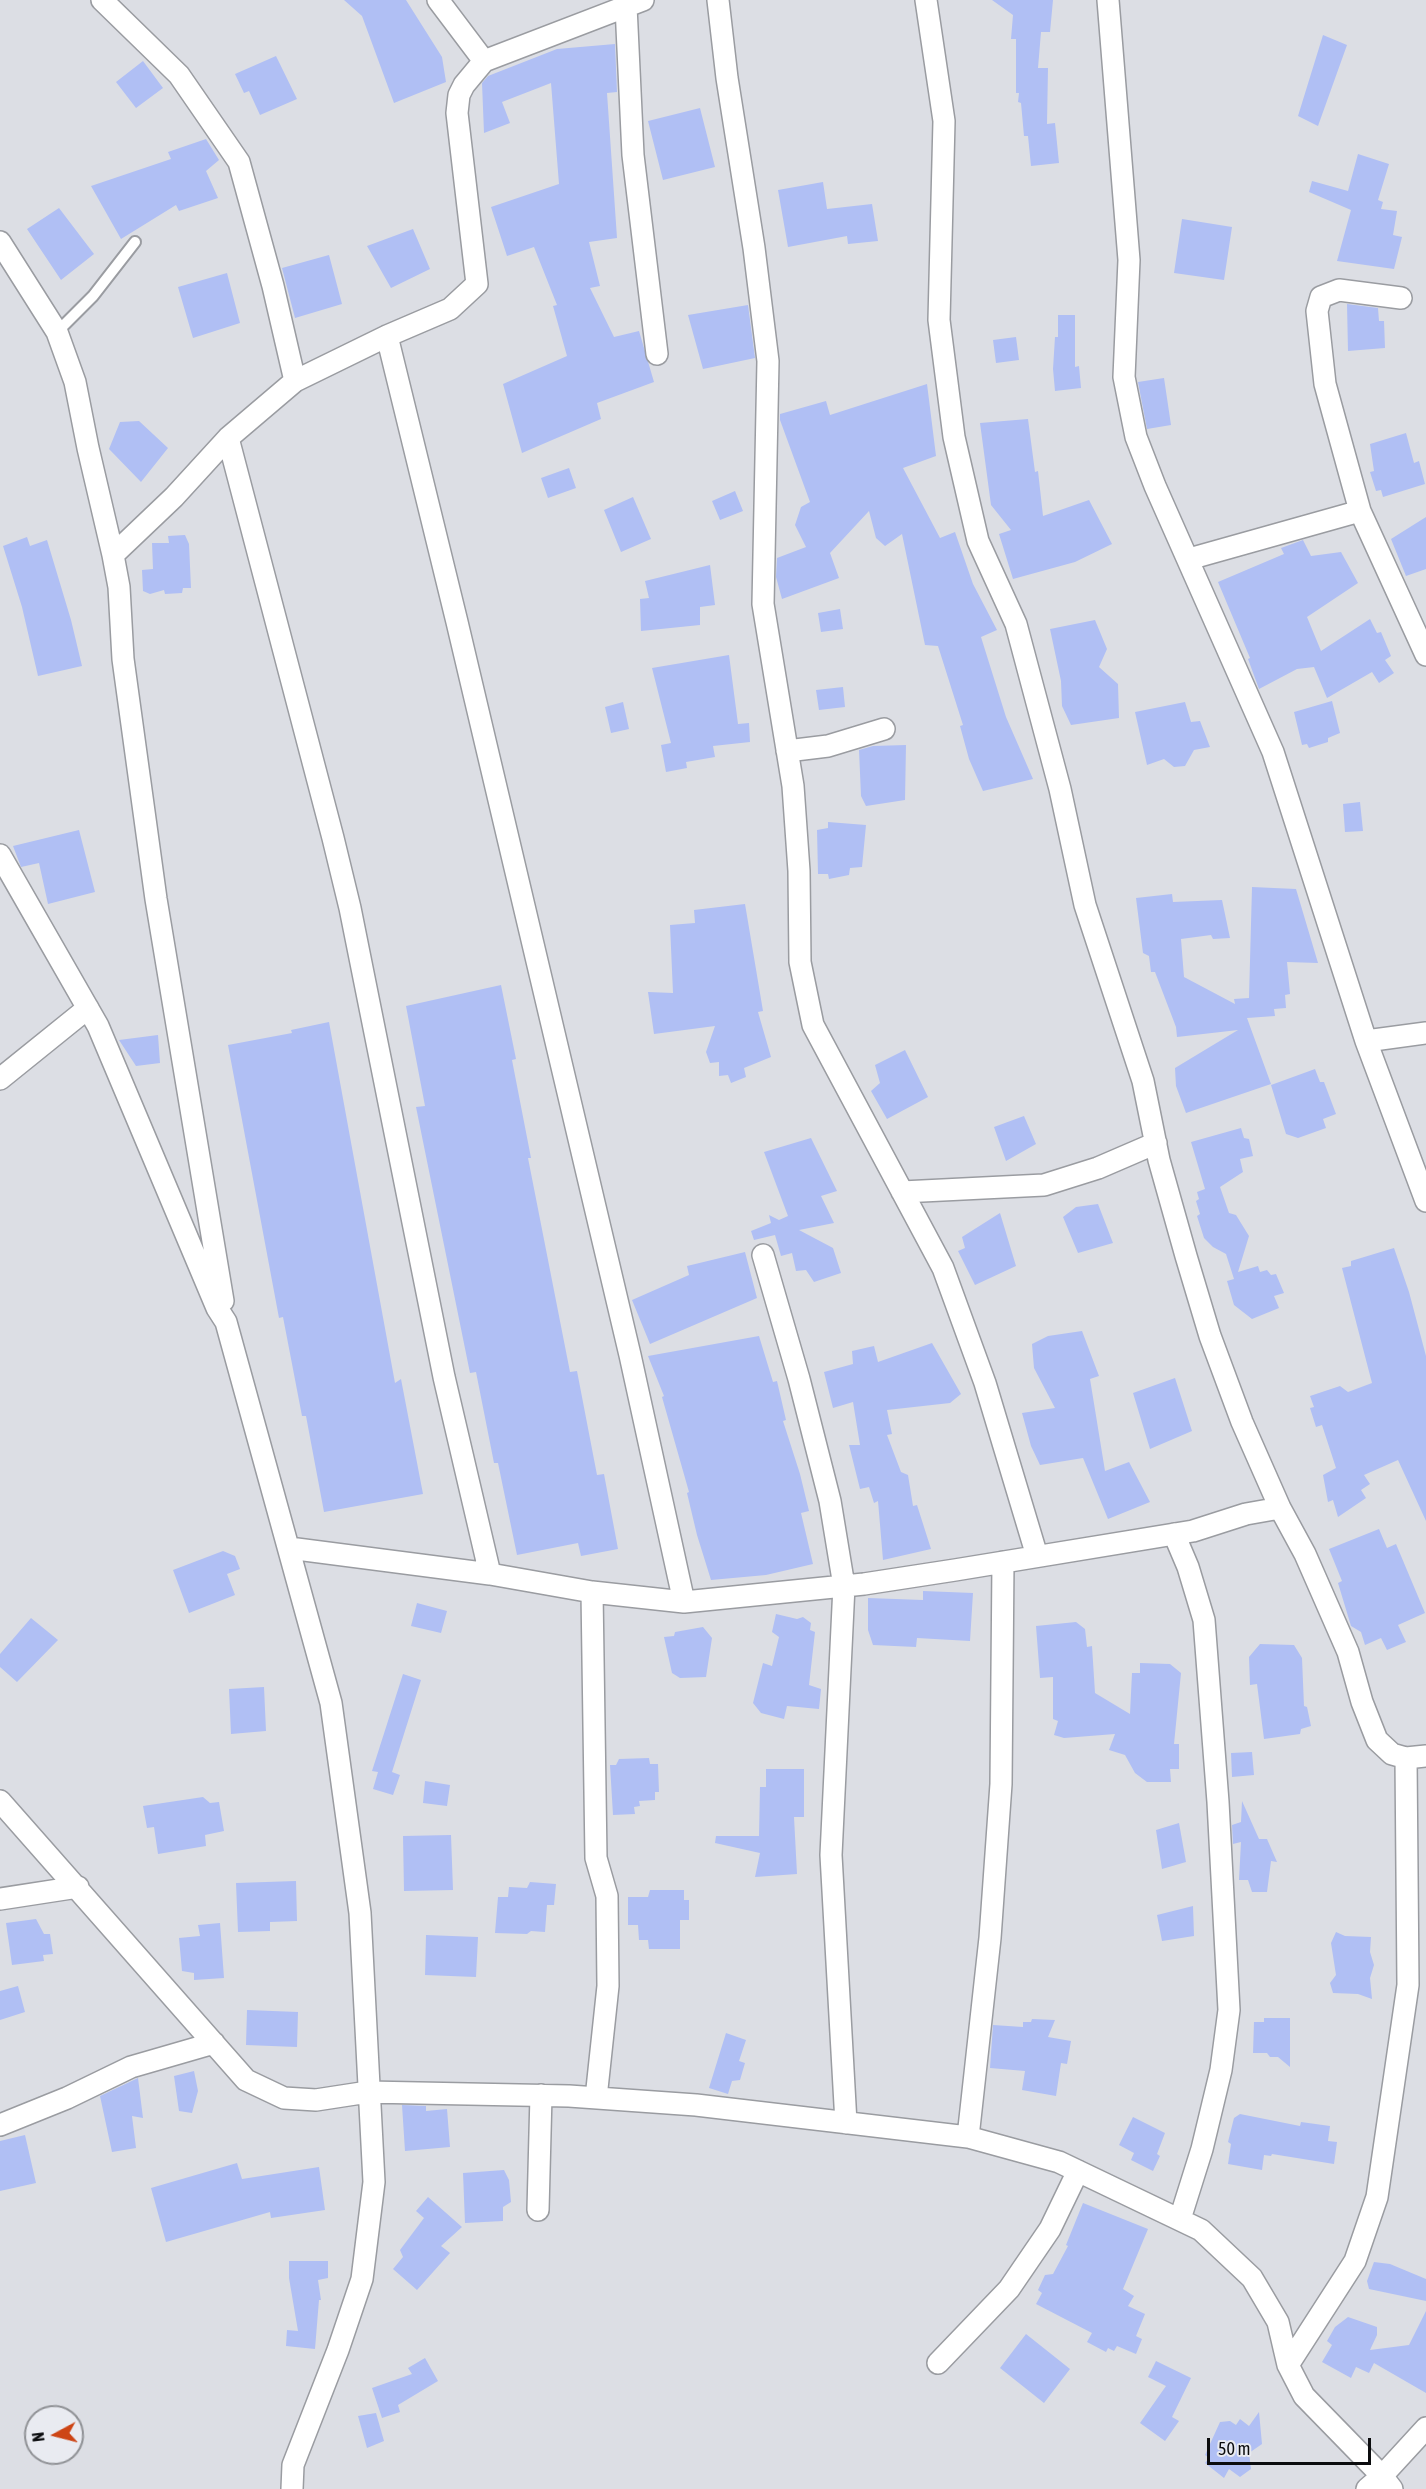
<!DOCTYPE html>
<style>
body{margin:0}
#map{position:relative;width:1426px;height:2489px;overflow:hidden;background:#dcdee4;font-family:"Asap Condensed",sans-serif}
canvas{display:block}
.north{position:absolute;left:24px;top:2405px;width:60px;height:60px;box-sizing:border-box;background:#e9ebf1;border:2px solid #909296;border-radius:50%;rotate:263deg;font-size:16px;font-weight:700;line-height:24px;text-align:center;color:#0b0c0e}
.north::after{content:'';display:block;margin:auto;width:21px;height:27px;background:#cd4515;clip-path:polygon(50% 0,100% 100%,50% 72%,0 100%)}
.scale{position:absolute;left:1207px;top:2438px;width:164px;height:27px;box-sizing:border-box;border:3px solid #0b0c0e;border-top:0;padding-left:8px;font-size:18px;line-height:21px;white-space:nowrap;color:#0b0c0e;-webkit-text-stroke:4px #e9ebf1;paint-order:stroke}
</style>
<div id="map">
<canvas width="1426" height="2489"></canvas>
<div class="north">N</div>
<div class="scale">50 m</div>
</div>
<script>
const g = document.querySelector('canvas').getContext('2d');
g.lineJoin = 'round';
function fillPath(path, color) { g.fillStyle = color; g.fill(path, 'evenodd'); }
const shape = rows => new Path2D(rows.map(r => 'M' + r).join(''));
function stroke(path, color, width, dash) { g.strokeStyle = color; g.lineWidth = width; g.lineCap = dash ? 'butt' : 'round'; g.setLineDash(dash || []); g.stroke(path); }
const building = shape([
 [344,0,406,0,442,57,446,82,394,103,362,16],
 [992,0,1053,0,1050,32,1041,32,1038,68,1048,68,1047,124,1055,123,1059,163,1031,166,1028,136,1024,136,1021,103,1018,102,1019,93,1016,93,1016,39,1011,39,1013,15],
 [1323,35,1347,45,1318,126,1298,116],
 [615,44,617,92,607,93,617,238,589,242,600,286,590,288,614,337,639,331,654,382,597,403,601,419,522,453,503,384,567,356,553,306,557,305,534,247,507,256,491,207,559,184,551,83,502,102,510,123,484,133,482,83,488,76,557,49],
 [276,56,297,99,260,115,249,91,244,93,235,74],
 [143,61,163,88,136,108,116,82],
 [700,108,715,167,663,180,648,121],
 [206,139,219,160,206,171,218,198,179,211,176,205,121,239,91,186,171,159,168,152],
 [1358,154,1389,164,1378,200,1383,202,1381,209,1397,211,1393,235,1402,237,1394,269,1337,261,1351,210,1309,192,1312,181,1348,191],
 [823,182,827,209,872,204,878,241,848,244,847,236,788,247,778,190],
 [59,208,94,254,61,280,27,229],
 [1182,219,1232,227,1224,280,1174,273],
 [413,229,430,269,391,288,367,246],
 [329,255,342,304,295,318,282,268],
 [227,273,240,323,193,338,178,287],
 [1347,304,1378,308,1379,321,1384,321,1385,348,1348,351],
 [748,305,755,358,703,369,688,315],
 [1058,315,1075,315,1075,367,1079,366,1081,388,1055,391,1053,369,1055,337,1058,337],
 [1016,337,1019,360,996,363,993,340],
 [1164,378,1171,425,1147,429,1138,382],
 [927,384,936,456,903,468,940,538,955,532,973,584,997,630,981,637,1006,717,1033,779,983,791,969,759,960,726,963,725,938,646,925,645,902,534,885,546,876,538,869,511,830,553,839,578,782,599,776,577,777,558,806,547,795,525,801,507,810,502,780,420,780,414,826,401,830,415],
 [1028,419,1035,472,1038,471,1043,516,1089,500,1112,544,1075,562,1013,579,999,534,1011,530,991,505,980,423],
 [139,421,168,448,141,482,109,449,120,422],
 [1406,433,1414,463,1419,461,1425,484,1383,497,1381,490,1376,491,1370,472,1374,471,1370,444],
 [569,468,576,488,548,498,541,478],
 [735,491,743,511,720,520,712,501],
 [633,497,651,539,621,552,604,510],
 [1426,517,1426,569,1406,576,1391,539],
 [185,535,189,544,191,588,183,588,182,593,165,594,164,590,150,594,143,591,142,570,153,569,152,543,169,543,168,536],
 [27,537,30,546,47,540,71,620,82,666,38,676,22,607,3,546],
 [1303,540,1311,556,1341,552,1358,583,1307,617,1321,651,1370,619,1377,633,1381,632,1391,656,1385,660,1394,673,1379,683,1372,672,1327,698,1314,667,1297,669,1259,689,1248,659,1250,658,1218,582,1284,554,1281,548],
 [710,565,715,605,700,607,700,625,641,631,640,599,649,598,645,581],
 [840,609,843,629,821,632,818,613],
 [1095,620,1107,649,1099,667,1118,684,1119,718,1071,725,1062,706,1061,681,1050,629],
 [729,655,738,724,749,723,750,742,713,746,715,757,686,762,687,768,666,772,661,745,671,743,652,668],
 [843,687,845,707,819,710,816,690],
 [1332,701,1340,733,1328,738,1328,742,1309,748,1307,744,1302,745,1294,712],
 [623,702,629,729,611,733,605,707],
 [1185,702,1191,722,1200,721,1210,747,1194,750,1185,766,1174,767,1164,759,1147,765,1135,712],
 [906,745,905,800,866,806,861,796,859,750,873,746],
 [1360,802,1363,831,1345,832,1343,804],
 [828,822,866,825,862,867,850,868,849,875,829,879,828,874,818,874,817,830,828,828],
 [79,830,95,892,48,904,39,863,21,867,13,846],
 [1252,887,1296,889,1318,963,1287,962,1290,994,1285,995,1286,1008,1274,1009,1275,1016,1247,1018,1271,1084,1186,1113,1176,1086,1175,1068,1238,1030,1177,1037,1176,1027,1155,972,1151,972,1149,956,1143,953,1136,898,1172,894,1173,902,1222,900,1230,938,1213,939,1211,935,1181,939,1184,977,1235,1004,1234,999,1249,998],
 [745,904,763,1011,758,1012,771,1057,744,1068,746,1077,731,1083,728,1075,719,1076,719,1062,710,1063,706,1052,715,1026,654,1034,648,992,673,993,670,925,695,923,694,910],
 [501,985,516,1059,512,1060,531,1158,528,1158,570,1372,577,1371,597,1475,604,1474,618,1549,581,1556,578,1543,517,1555,498,1463,494,1463,476,1372,470,1373,416,1107,425,1106,406,1006],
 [329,1022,395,1383,401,1379,423,1494,324,1512,306,1416,302,1416,283,1317,279,1318,228,1045,292,1033,291,1030],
 [158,1035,160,1063,136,1066,119,1040],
 [905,1050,928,1097,887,1119,871,1091,880,1083,875,1065],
 [1315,1069,1320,1082,1324,1082,1336,1114,1323,1119,1326,1128,1298,1138,1286,1134,1271,1085],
 [1024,1116,1036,1144,1006,1161,994,1127],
 [1241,1128,1244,1138,1249,1139,1253,1156,1240,1159,1243,1172,1220,1187,1229,1213,1236,1215,1249,1236,1238,1272,1258,1266,1260,1272,1267,1270,1271,1275,1276,1274,1284,1293,1274,1296,1279,1308,1252,1319,1234,1305,1227,1281,1234,1279,1226,1254,1213,1247,1204,1238,1197,1216,1200,1214,1196,1201,1199,1199,1197,1192,1205,1189,1191,1142],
 [811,1138,837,1191,821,1196,834,1223,799,1230,833,1248,841,1273,814,1282,806,1270,796,1271,792,1253,781,1256,775,1235,754,1240,751,1231,771,1223,769,1215,779,1220,788,1216,764,1152],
 [1098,1204,1113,1243,1078,1253,1063,1217,1076,1207],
 [1000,1213,1016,1266,975,1285,958,1251,965,1248,962,1237],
 [1394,1248,1409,1292,1426,1356,1426,1521,1398,1460,1364,1475,1370,1484,1361,1490,1366,1498,1338,1517,1333,1500,1328,1502,1323,1475,1336,1468,1322,1425,1316,1427,1310,1408,1314,1407,1310,1396,1340,1386,1348,1392,1372,1383,1342,1268,1351,1266,1351,1261],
 [745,1252,757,1298,650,1344,632,1300,689,1275,687,1266],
 [1082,1331,1099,1376,1090,1379,1105,1471,1129,1462,1150,1502,1108,1519,1083,1458,1040,1465,1031,1446,1022,1413,1055,1408,1034,1368,1032,1344,1048,1336],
 [759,1336,773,1382,777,1381,786,1420,783,1421,800,1474,809,1511,801,1513,813,1564,766,1575,711,1580,697,1535,687,1493,689,1492,662,1397,664,1396,648,1356],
 [932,1343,961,1394,950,1403,887,1410,892,1434,887,1435,901,1472,908,1475,913,1506,917,1505,931,1549,883,1560,878,1501,874,1503,869,1487,860,1489,849,1445,860,1445,853,1402,833,1408,824,1372,853,1364,852,1351,874,1346,878,1362],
 [1175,1378,1192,1431,1150,1449,1133,1393],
 [1379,1529,1387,1548,1396,1544,1425,1613,1398,1625,1406,1642,1387,1650,1381,1638,1365,1645,1361,1632,1351,1626,1338,1583,1342,1581,1329,1549],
 [223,1551,235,1556,240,1569,227,1574,235,1595,189,1613,173,1570],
 [923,1591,973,1593,970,1641,917,1638,916,1647,873,1645,868,1630,868,1598,923,1600],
 [417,1603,447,1611,441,1633,411,1626],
 [776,1614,797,1619,803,1617,811,1623,810,1630,815,1632,809,1685,821,1689,819,1709,787,1706,784,1719,761,1713,753,1703,763,1663,772,1666,779,1637,772,1632],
 [31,1618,58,1640,17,1682,0,1667,0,1654],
 [1076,1622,1085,1629,1087,1647,1092,1646,1095,1693,1130,1714,1132,1673,1140,1673,1140,1663,1170,1664,1181,1673,1174,1744,1179,1744,1179,1769,1170,1769,1171,1782,1147,1782,1135,1773,1125,1755,1109,1750,1115,1734,1064,1738,1054,1735,1058,1721,1053,1719,1053,1677,1040,1678,1036,1626],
 [703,1627,712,1638,706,1677,680,1678,672,1673,664,1637,674,1636,675,1632],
 [1260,1644,1294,1645,1302,1658,1304,1706,1307,1707,1311,1726,1301,1729,1300,1734,1264,1739,1257,1684,1250,1685,1249,1657],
 [403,1674,421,1680,392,1772,400,1775,393,1795,373,1789,378,1772,372,1771],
 [264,1687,266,1731,231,1734,229,1689],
 [1252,1752,1254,1775,1232,1777,1231,1753],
 [649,1758,650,1764,658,1764,659,1792,655,1792,655,1800,639,1801,640,1806,634,1807,635,1814,613,1815,610,1765,616,1765,619,1759],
 [766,1769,804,1769,804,1817,794,1817,797,1874,755,1877,760,1853,715,1843,716,1836,759,1836,760,1787,766,1787],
 [425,1781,450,1785,447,1806,423,1803],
 [203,1797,210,1803,219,1802,224,1831,205,1835,206,1846,158,1854,154,1827,147,1828,143,1806],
 [1242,1801,1259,1839,1267,1839,1277,1862,1271,1861,1267,1892,1252,1892,1248,1880,1239,1880,1241,1842,1233,1844,1232,1825,1241,1822],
 [1179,1823,1186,1862,1162,1869,1156,1830],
 [451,1835,453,1890,404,1891,403,1836],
 [296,1881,297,1921,270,1922,270,1931,238,1932,236,1883],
 [530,1882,556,1884,554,1905,547,1905,545,1932,531,1931,527,1934,495,1933,498,1897,508,1897,509,1887,527,1888],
 [650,1890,684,1890,684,1900,689,1900,689,1920,680,1920,680,1949,649,1949,648,1940,639,1940,638,1925,628,1925,628,1897,648,1897],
 [1193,1906,1194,1936,1162,1941,1157,1915],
 [36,1919,44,1934,50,1934,53,1954,43,1955,44,1961,12,1965,6,1923],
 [220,1923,224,1978,194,1980,194,1973,182,1971,179,1938,200,1936,198,1925],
 [1336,1932,1345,1936,1371,1937,1370,1952,1374,1965,1370,1978,1372,1999,1358,1994,1333,1993,1330,1983,1336,1975,1331,1943],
 [426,1935,478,1937,476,1977,425,1975],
 [18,1986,25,2012,0,2020,0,1991],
 [247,2010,298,2012,297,2047,246,2045],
 [1264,2018,1290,2018,1290,2067,1278,2057,1270,2057,1267,2053,1253,2053,1254,2022,1264,2022],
 [1032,2019,1055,2020,1048,2037,1071,2041,1067,2064,1061,2063,1056,2096,1022,2090,1025,2071,990,2068,993,2025,1023,2027,1023,2022,1031,2022],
 [726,2033,746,2040,739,2061,745,2063,740,2080,732,2081,728,2094,709,2088],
 [194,2071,198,2091,192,2113,179,2111,174,2076],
 [138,2078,143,2118,132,2116,136,2148,112,2152,100,2096],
 [402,2105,426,2106,426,2111,447,2109,450,2147,405,2151],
 [1240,2114,1300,2126,1301,2122,1330,2126,1328,2141,1337,2142,1334,2164,1272,2154,1271,2156,1264,2155,1262,2170,1228,2164,1231,2144,1228,2142,1234,2118],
 [1133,2117,1165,2133,1157,2154,1160,2156,1153,2171,1131,2160,1134,2153,1119,2145],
 [25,2135,36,2183,0,2191,0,2141],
 [237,2163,242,2179,319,2167,325,2210,271,2218,270,2212,166,2242,151,2188],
 [504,2170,509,2180,511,2202,503,2207,503,2221,465,2223,463,2173],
 [428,2197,462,2227,441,2246,450,2253,417,2290,393,2269,403,2257,400,2250,424,2218,416,2211],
 [1083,2203,1148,2229,1123,2289,1134,2296,1128,2306,1145,2314,1136,2336,1142,2339,1136,2354,1117,2346,1114,2351,1108,2348,1106,2352,1087,2342,1092,2333,1036,2304,1042,2293,1038,2290,1045,2275,1053,2274,1068,2246,1066,2245],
 [289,2261,328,2261,328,2278,318,2280,321,2300,319,2300,315,2349,286,2346,287,2330,298,2331,289,2278],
 [1374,2262,1390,2264,1426,2279,1426,2301,1369,2289,1367,2281],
 [1426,2311,1426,2393,1374,2363,1369,2373,1356,2367,1351,2378,1322,2362,1332,2345,1327,2341,1335,2327,1348,2317,1377,2327,1377,2335,1370,2350,1409,2345],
 [1026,2334,1070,2369,1044,2403,1000,2368],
 [425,2358,438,2381,398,2405,400,2412,382,2418,372,2388,412,2374,408,2368],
 [1156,2361,1191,2378,1172,2417,1179,2421,1165,2441,1140,2423,1166,2386,1148,2377],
 [1259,2412,1262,2444,1249,2453,1251,2469,1240,2477,1229,2469,1224,2478,1205,2463,1209,2458,1205,2455,1220,2422,1230,2421,1236,2425,1240,2419,1249,2426],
 [376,2413,384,2441,367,2448,358,2416]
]);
const service = shape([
 [57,332,93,296,135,242]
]);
const minor = shape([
 [102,0,179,75,239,162,273,286,295,381],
 [438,0,484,61],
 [718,0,727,78,754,248,768,361,763,604,793,786,799,871,800,962,813,1025,943,1268,985,1383,1037,1556],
 [926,0,944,121,939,320,954,437,978,541,1016,624,1060,789,1085,905,1143,1081,1159,1160,1186,1256,1210,1336,1242,1422,1280,1508,1305,1554,1348,1652,1362,1702,1377,1740,1392,1754,1406,1758,1426,1756],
 [1108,0,1129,260,1124,377,1136,437,1155,486,1273,752,1366,1041,1426,1201],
 [626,6,633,155,657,354],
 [0,242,57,332,75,382,88,448,113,555],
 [1401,298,1339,290,1321,297,1317,311,1325,384,1360,511,1426,655],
 [387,336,457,622,630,1355,684,1602],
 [228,438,333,838,350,908,444,1377,490,1574],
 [1189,559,1360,511],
 [787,751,828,746,884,729],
 [0,855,98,1026,217,1308,226,1322,331,1703,360,1913,374,2182,362,2279,338,2350,293,2465,292,2489],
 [1366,1041,1426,1033],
 [0,1079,88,1008],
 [902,1192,1044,1185,1098,1168,1156,1143],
 [763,1255,799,1379,830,1501,844,1586,831,1855,846,2123],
 [223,1301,156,899,123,659,119,587,113,555,174,497,228,438,295,381,387,336,450,309,477,284,457,113,459,95,464,85,484,61,643,0],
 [1174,1534,1188,1567,1204,1620,1218,1802,1229,2010,1221,2070,1202,2149,1180,2219],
 [289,1548,490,1574,592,1592,684,1602,864,1584,955,1570,1193,1531,1246,1514,1280,1508],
 [592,1592,596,1858,607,1896,608,1986,596,2098],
 [0,1801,246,2080,284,2098,316,2100,368,2092,569,2096,696,2105,968,2137,1059,2162,1201,2230,1252,2278,1278,2322,1288,2365,1304,2396,1382,2476,1392,2489],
 [0,1899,78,1887],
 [0,2125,67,2098,131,2067,214,2043],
 [968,2137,990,1938,1001,1784,1003,1562],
 [538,2210,541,2095],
 [938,2363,1009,2289,1050,2229,1078,2171],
 [1288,2365,1355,2261,1377,2197,1408,1985,1406,1758],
 [1367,2489,1382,2476,1426,2428]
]);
fillPath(building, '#b0bff4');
stroke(service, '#9a9ca1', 14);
stroke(minor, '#9a9ca1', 24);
stroke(service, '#fff', 10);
stroke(minor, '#fff', 21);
</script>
